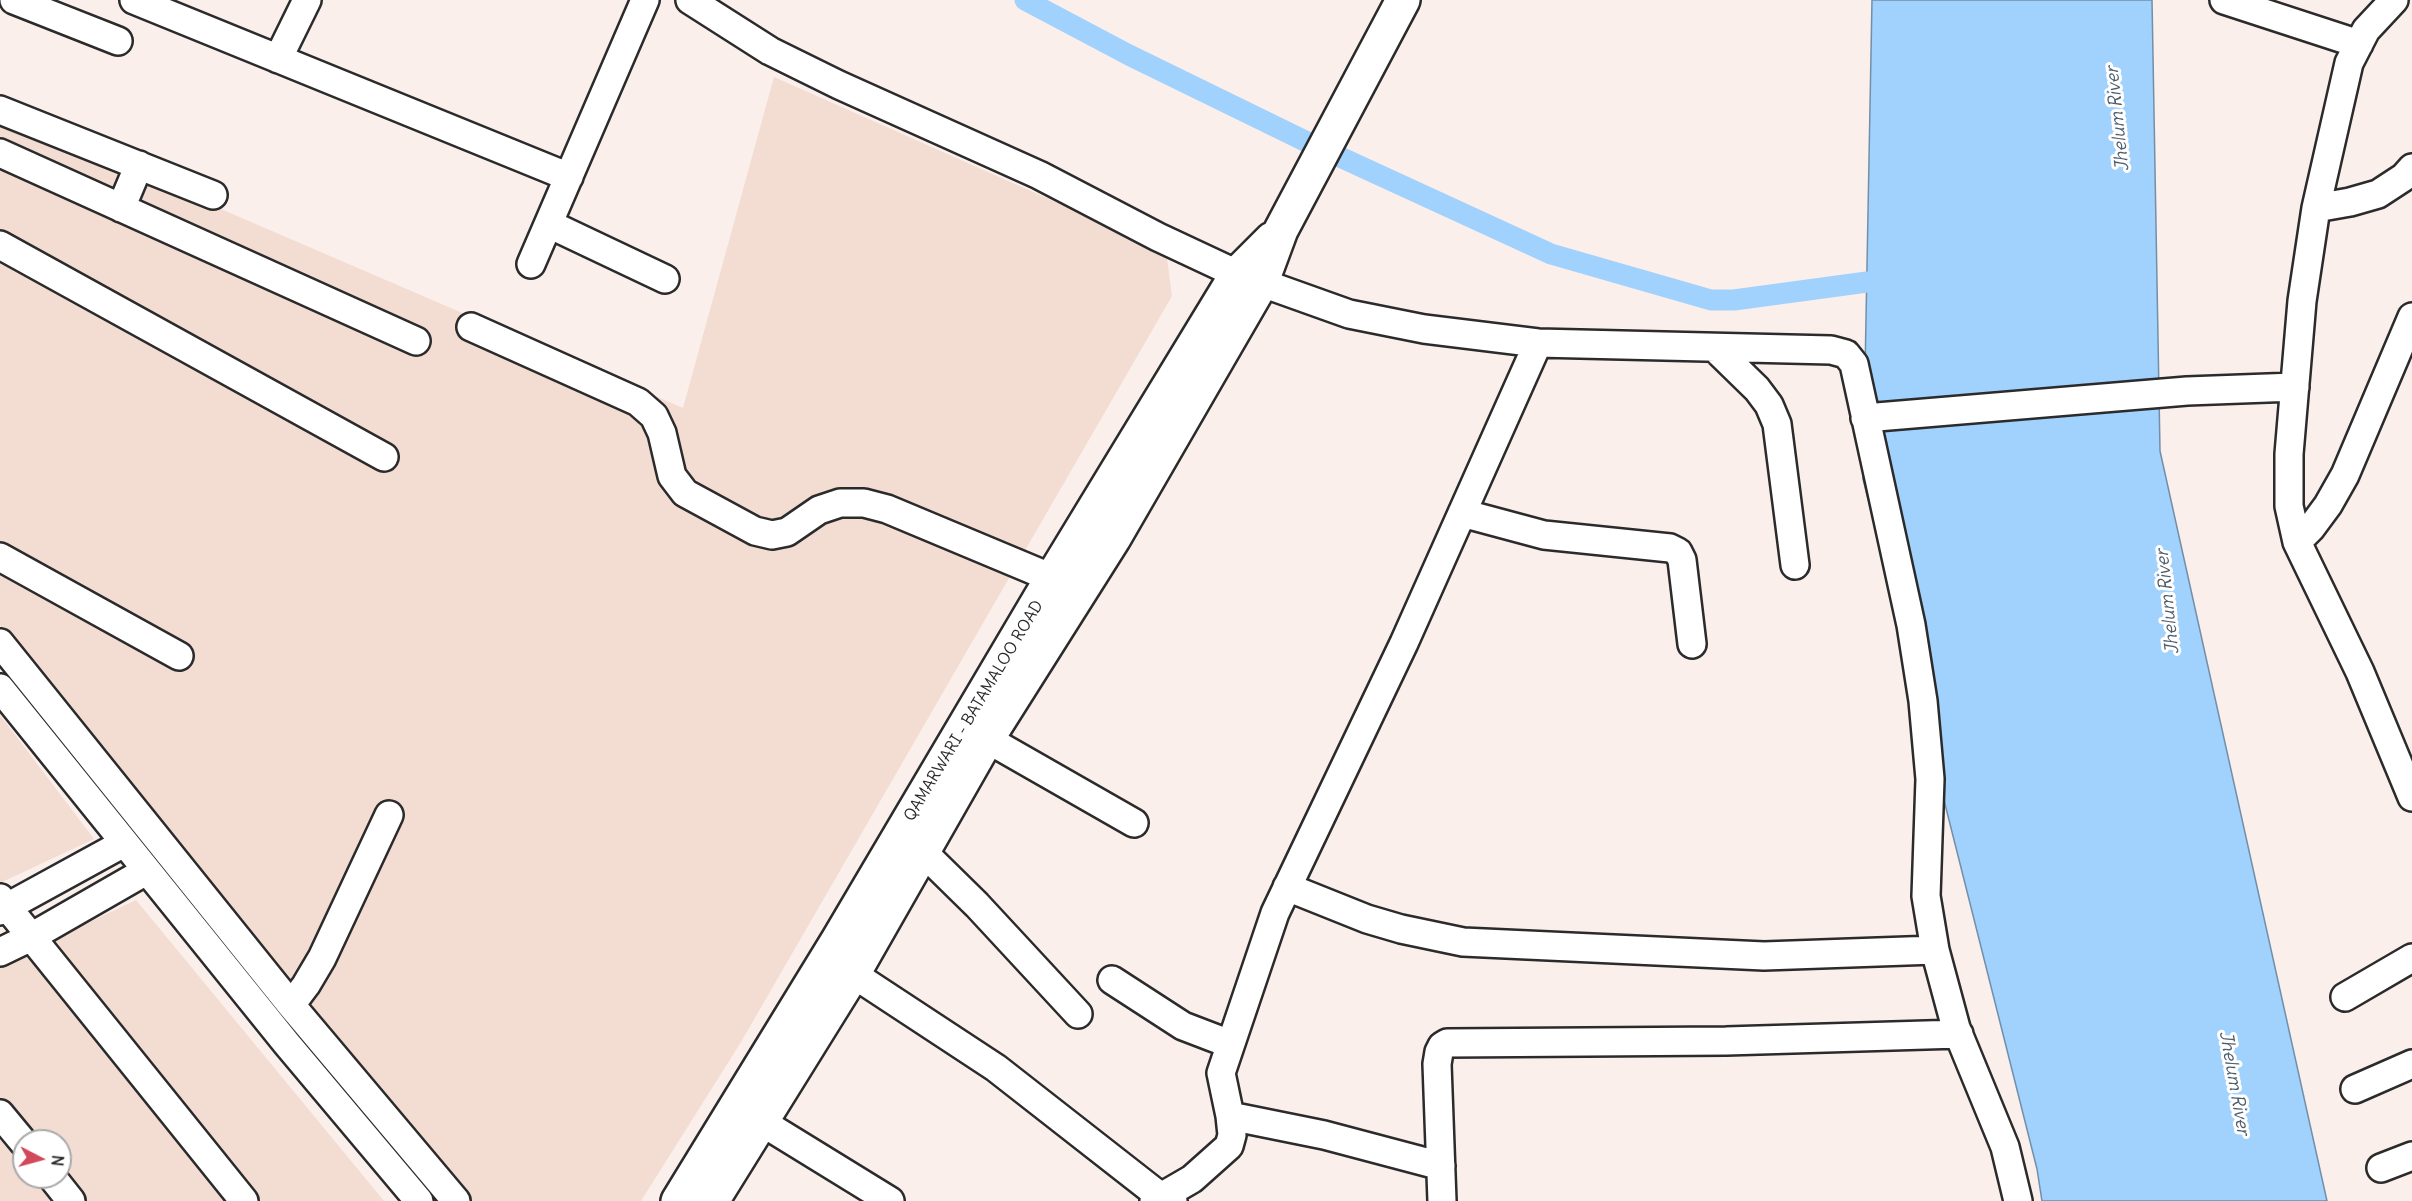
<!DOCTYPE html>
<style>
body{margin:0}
#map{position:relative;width:2412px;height:1201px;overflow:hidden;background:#faefeb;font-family:Delius,sans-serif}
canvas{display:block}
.north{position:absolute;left:12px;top:1129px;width:60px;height:60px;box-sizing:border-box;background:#fff;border:2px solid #aaa;border-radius:50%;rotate:96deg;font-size:16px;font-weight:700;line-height:24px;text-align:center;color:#2b2b2b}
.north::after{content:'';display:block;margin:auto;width:21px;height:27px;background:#d1495b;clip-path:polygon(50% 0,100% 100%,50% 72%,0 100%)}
</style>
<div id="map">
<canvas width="2412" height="1201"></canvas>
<div class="north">N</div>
</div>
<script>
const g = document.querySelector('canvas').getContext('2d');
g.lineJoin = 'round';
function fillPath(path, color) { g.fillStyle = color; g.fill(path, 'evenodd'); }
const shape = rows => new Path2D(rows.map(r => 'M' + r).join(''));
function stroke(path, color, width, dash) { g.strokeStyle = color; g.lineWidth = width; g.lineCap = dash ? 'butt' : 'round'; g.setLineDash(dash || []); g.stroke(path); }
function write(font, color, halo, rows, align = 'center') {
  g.font = font + ' Delius,sans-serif'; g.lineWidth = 6; g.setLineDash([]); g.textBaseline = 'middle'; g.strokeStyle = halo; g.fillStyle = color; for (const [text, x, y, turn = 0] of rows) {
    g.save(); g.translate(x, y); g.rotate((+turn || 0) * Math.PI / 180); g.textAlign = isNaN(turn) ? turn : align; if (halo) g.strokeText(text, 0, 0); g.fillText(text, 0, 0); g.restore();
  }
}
const built = shape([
 [774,77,1166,251,1172,296,741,1042,641,1201,460,1201,0,625,0,122,186,194,683,408],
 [0,715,94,839,0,883],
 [136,900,384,1201,0,1201,0,965],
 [24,1141,60,1141,60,1177,24,1177]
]);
const water = shape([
 [1872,0,2152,0,2160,451,2327,1201,2042,1201,2037,1169,1863,479,1872,0]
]);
const canal = shape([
 [1025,0,1129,55,1307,142],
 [1340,157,1551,254,1711,300,1734,300,1867,282]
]);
const minor = shape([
 [14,0,118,41],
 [134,0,569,177],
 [690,0,770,51,839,85,1039,175,1158,237,1237,274,1349,314,1424,329,1538,343,1831,350,1846,354,1854,364,1911,625,1923,701,1930,779,1926,896,1935,950,1956,1028,2005,1147,2018,1201],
 [2224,0,2359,44],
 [2394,0,2366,30,2349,63,2316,208,2302,301,2289,454,2289,506,2297,542,2360,672,2412,797],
 [278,59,307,0],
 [0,110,213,195],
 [0,153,416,341],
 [121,208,139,165],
 [2316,208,2350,202,2378,194,2404,177,2412,168],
 [549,224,665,279],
 [0,245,384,457],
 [531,264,645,0],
 [471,327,638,402,654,416,662,433,672,476,685,493,755,531,772,535,787,532,819,510,840,503,864,503,887,509,1052,578],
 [1715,348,1757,389,1769,405,1777,424,1795,565],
 [1865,418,2187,391,2295,387],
 [1462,513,1544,535,1670,548,1678,552,1682,560,1692,644],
 [2297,542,2311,528,2328,505,2345,475,2412,317],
 [0,557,179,656],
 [0,643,291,1005,456,1201],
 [0,688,287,1044,419,1201],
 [987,739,1134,823],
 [922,851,977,905,1078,1014],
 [1287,887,1367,919,1401,929,1463,942,1764,956,1935,950],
 [0,898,244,1201],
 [0,911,124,843],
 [0,952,31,937,146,871],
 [853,974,996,1068,1161,1197,1173,1201],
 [1112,980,1183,1026,1230,1044],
 [2345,997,2412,958],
 [291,1005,306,985,322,958,389,815],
 [2355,1089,2412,1064],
 [0,1114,24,1143],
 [1230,1116,1324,1135,1441,1166],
 [760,1121,890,1201],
 [2381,1168,2412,1156],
 [52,1177,71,1201],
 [1154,1201,1192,1179,1229,1146,1232,1135,1230,1116,1221,1073,1275,913,1404,643,1538,343],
 [1442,1201,1437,1064,1439,1052,1442,1046,1447,1043,1726,1041,1959,1034]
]);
const major = shape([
 [678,1201,838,940,1052,578,1237,274,1272,239],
 [712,1201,853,974,987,739,1114,538,1221,353,1261,284,1281,230,1403,0]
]);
const streetNames = [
 ["QAMARWARI - BATAMALOO ROAD",974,711,-59]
];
const waterNames = [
 ["Jhelum River",2118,119,-96],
 ["Jhelum River",2168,602,-96],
 ["Jhelum River",2234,1083,80]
];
fillPath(built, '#f3dcd2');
fillPath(water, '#a1d1fd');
stroke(water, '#728fa9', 1.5);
stroke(canal, '#a1d1fd', 21);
stroke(minor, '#2b2b2b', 32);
stroke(major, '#2b2b2b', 38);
stroke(minor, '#fff', 27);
stroke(major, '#fff', 33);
write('16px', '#2b2b2b', '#fff', streetNames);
write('italic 18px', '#4e5d6a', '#fff', waterNames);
</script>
